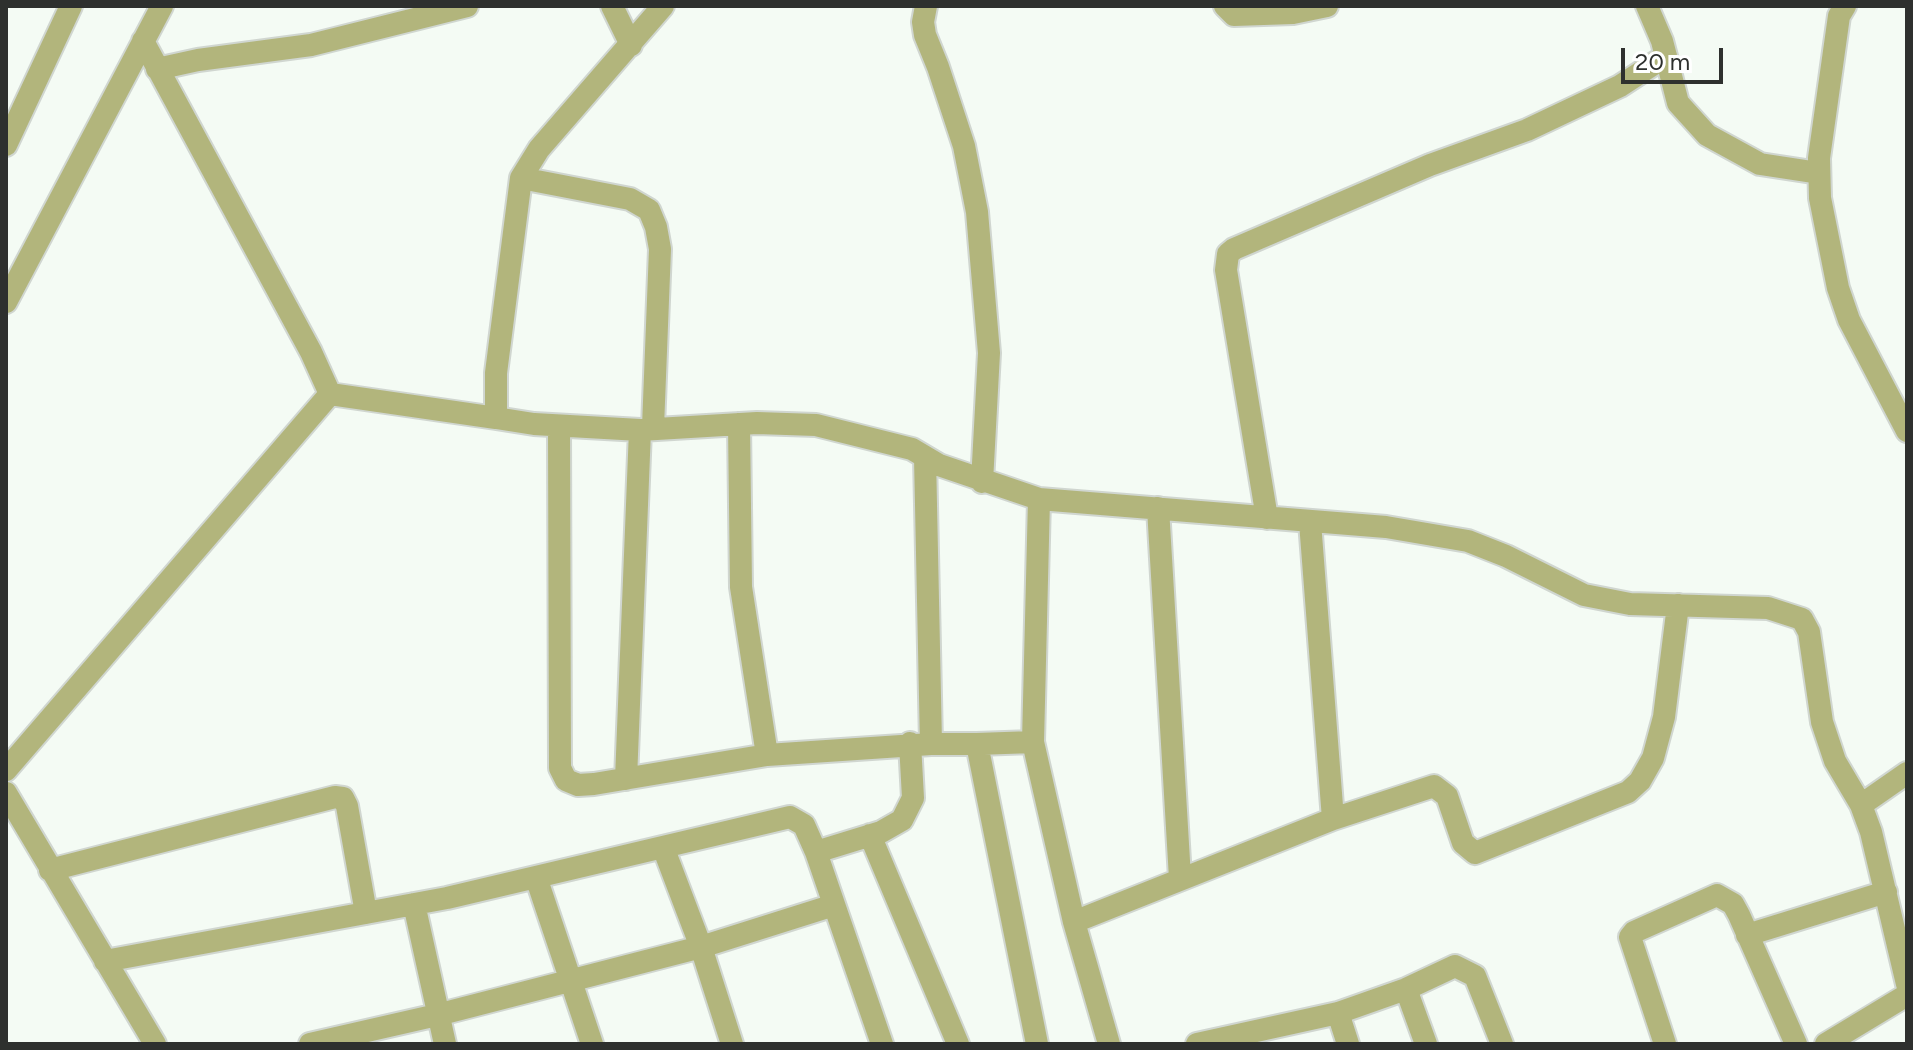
<!DOCTYPE html>
<style>
body{margin:0}
#map{position:relative;width:1913px;height:1050px;overflow:hidden;background:#f4fbf4;font-family:Figtree,sans-serif}
canvas{display:block}
.frame{position:absolute;inset:0;border:8px solid #2e302e;pointer-events:none}
.scale{position:absolute;left:1621px;top:48px;width:102px;height:36px;box-sizing:border-box;border:4px solid #2e302e;border-top:0;padding-left:10px;font-size:24px;line-height:28px;white-space:nowrap;color:#2e302e;-webkit-text-stroke:6px #fff;paint-order:stroke}
</style>
<div id="map">
<canvas width="1913" height="1050"></canvas>
<div class="frame"></div>
<div class="scale">20 m</div>
</div>
<script>
const g = document.querySelector('canvas').getContext('2d');
g.lineJoin = 'round';
const shape = rows => new Path2D(rows.map(r => 'M' + r).join(''));
function stroke(path, color, width, dash) { g.strokeStyle = color; g.lineWidth = width; g.lineCap = dash ? 'butt' : 'round'; g.setLineDash(dash || []); g.stroke(path); }
const minor = shape([
 [612,6,631,45],
 [663,6,539,149,521,178,496,373,496,418,534,424,640,430,757,423,816,425,912,449,939,465,1039,499,1386,527,1468,541,1506,556,1584,595,1630,604,1768,608,1802,619,1809,632,1822,722,1835,761,1861,805],
 [926,6,923,22,925,35,938,67,964,146,977,212,989,353,982,482],
 [1225,6,1234,15,1293,13,1327,6],
 [1647,6,1662,41,1678,103,1707,135,1760,164,1819,173],
 [1845,6,1839,16,1819,158,1820,198,1838,288,1849,320,1907,431],
 [157,69,198,60,311,45,467,6],
 [6,145,71,6],
 [521,178,630,199,649,210,656,227,660,249,653,427],
 [6,302,162,6],
 [330,394,496,418],
 [739,424,741,587,767,755],
 [559,426,560,768,566,780,578,785,594,784,767,755,931,744],
 [925,457,931,744,977,744,1037,1044],
 [1158,508,1180,878],
 [1267,518,1226,270,1228,254,1234,249,1430,165,1527,130,1620,86,1666,56],
 [1033,742,1039,499],
 [977,744,1033,742,1074,922,1109,1044],
 [6,770,330,394,311,352,143,41],
 [1907,773,1861,805,1871,832,1907,984],
 [626,779,640,430],
 [6,793,155,1044],
 [1333,819,1434,786,1447,796,1463,843,1475,853,1628,792,1640,781,1653,758,1664,717,1678,605],
 [870,835,958,1044],
 [50,870,335,797,343,798,347,806,366,913],
 [536,877,592,1044],
 [414,904,445,1044],
 [1074,922,1333,819,1310,522],
 [1747,935,1886,892],
 [105,961,447,898,790,817,804,825,816,852],
 [1406,989,1426,1044],
 [1338,1013,1348,1044],
 [310,1044,437,1015,701,947,663,847],
 [732,1044,701,947,834,905],
 [882,1044,816,852,881,832,902,820,913,798,910,743],
 [1197,1044,1338,1013,1406,989,1455,966,1475,976,1502,1044],
 [1665,1044,1630,937,1634,932,1717,895,1733,904,1739,915,1796,1044],
 [1826,1044,1907,995]
]);
stroke(minor, '#d0d6d0', 26);
stroke(minor, '#b2b57c', 22);
</script>
